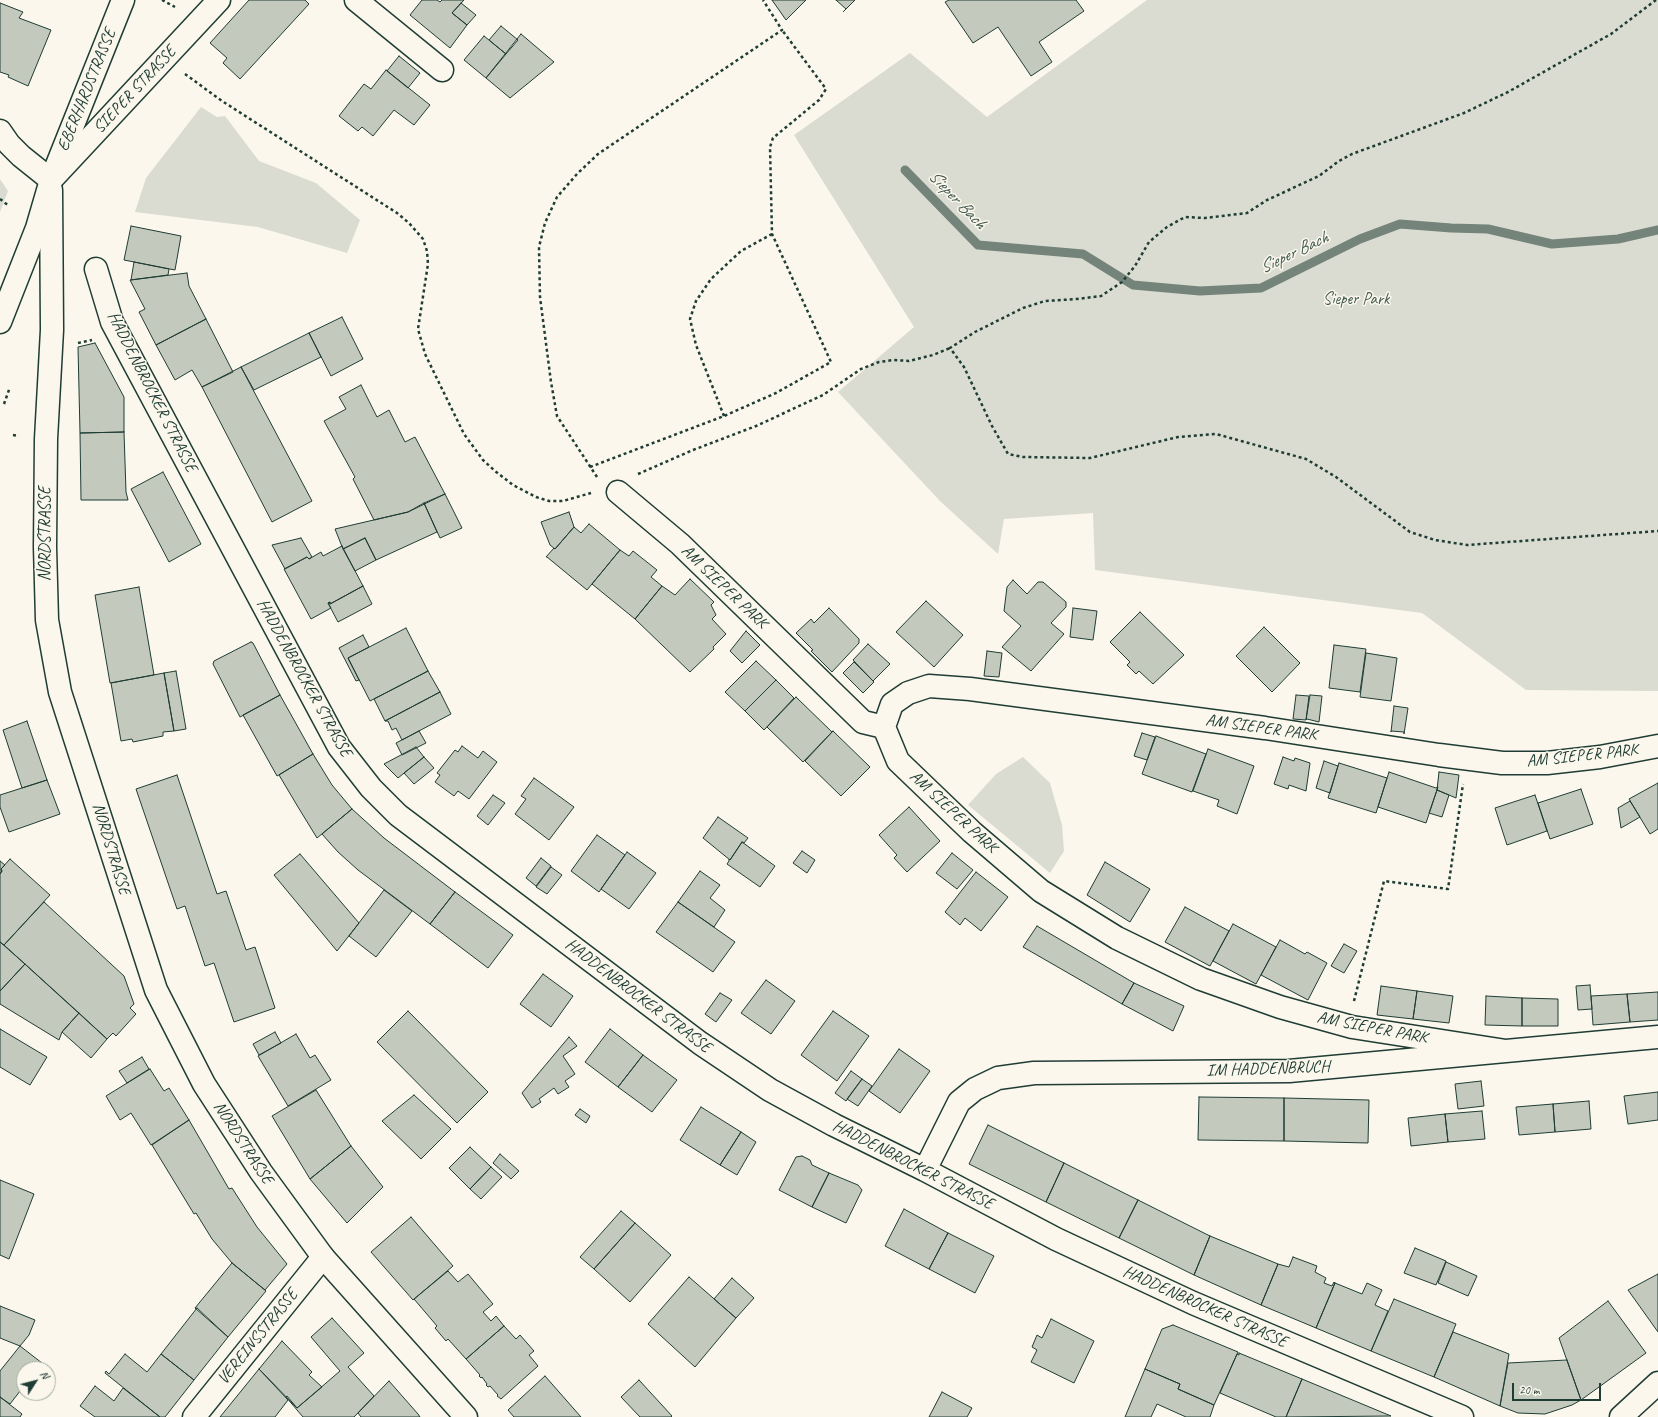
<!DOCTYPE html>
<style>
body{margin:0}
#map{position:relative;width:1658px;height:1417px;overflow:hidden;background:#fbf7ec;font-family:Caveat,sans-serif}
canvas{display:block}
.north{position:absolute;left:16px;top:1361px;width:40px;height:40px;box-sizing:border-box;background:#fbf7ec;border:1px solid #a3ada2;border-radius:50%;rotate:54deg;font-size:11px;font-weight:700;line-height:16px;text-align:center;color:#1f3d34}
.north::after{content:'';display:block;margin:auto;width:14px;height:18px;background:#1f3d34;clip-path:polygon(50% 0,100% 100%,50% 72%,0 100%)}
.scale{position:absolute;left:1512px;top:1383px;width:89px;height:18px;box-sizing:border-box;border:2px solid #1f3d34;border-top:0;padding-left:5px;font-size:12px;line-height:14px;white-space:nowrap;color:#1f3d34;-webkit-text-stroke:3px #fbf7ec;paint-order:stroke}
</style>
<div id="map">
<canvas width="1658" height="1417"></canvas>
<div class="north">N</div>
<div class="scale">20 m</div>
</div>
<script>
const g = document.querySelector('canvas').getContext('2d');
g.lineJoin = 'round';
function fillPath(path, color) { g.fillStyle = color; g.fill(path, 'evenodd'); }
const shape = rows => new Path2D(rows.map(r => 'M' + r).join(''));
function stroke(path, color, width, dash) { g.strokeStyle = color; g.lineWidth = width; g.lineCap = dash ? 'butt' : 'round'; g.setLineDash(dash || []); g.stroke(path); }
function write(font, color, halo, rows, align = 'center') {
  g.font = font + ' Caveat,sans-serif'; g.lineWidth = 3; g.setLineDash([]); g.textBaseline = 'middle'; g.strokeStyle = halo; g.fillStyle = color; for (const [text, x, y, turn = 0] of rows) {
    g.save(); g.translate(x, y); g.rotate((+turn || 0) * Math.PI / 180); g.textAlign = isNaN(turn) ? turn : align; if (halo) g.strokeText(text, 0, 0); g.fillText(text, 0, 0); g.restore();
  }
}
const green = shape([
 [1147,0,1658,0,1658,691,1526,690,1422,613,1095,570,1093,513,1004,519,998,554,940,501,838,392,914,327,794,135,910,53,987,117],
 [201,107,217,117,225,116,259,161,316,183,360,220,347,253,258,227,135,212,146,178],
 [0,179,8,191,0,212],
 [1023,757,1050,783,1062,825,1064,851,1050,873,968,805,996,774]
]);
const stream = shape([
 [905,170,978,245,1083,254,1133,285,1200,291,1261,288,1360,239,1400,224,1451,228,1488,229,1552,244,1618,239,1658,230]
]);
const building = shape([
 [249,0,305,0,309,4,240,79,223,63,227,58,210,43,249,0],
 [422,0,437,0,440,2,442,0,464,0,452,13,467,25,450,48,410,15,422,0],
 [772,0,806,0,786,20,772,0],
 [836,0,855,0,843,12,846,9,836,0],
 [949,0,1076,0,1084,11,1039,42,1052,62,1031,76,998,27,973,43,945,2,949,0],
 [0,3,23,12,19,18,51,30,28,86,8,77,9,75,0,72,0,3],
 [461,3,476,15,467,25,452,13,461,3],
 [501,26,518,40,506,54,489,40,501,26],
 [521,34,554,62,510,98,486,78,521,34],
 [484,36,506,54,486,78,464,60,484,36],
 [399,56,420,73,408,88,387,71,399,56],
 [386,70,430,105,414,125,394,110,373,136,362,127,358,131,339,116,364,84,371,89,386,70],
 [131,226,181,236,175,270,124,260,131,226],
 [134,262,169,269,168,275,131,280,134,262],
 [187,273,189,286,206,319,156,345,139,312,145,309,130,280,187,273],
 [342,317,363,359,331,376,309,333,342,317],
 [206,319,233,372,202,387,192,370,175,380,156,345,206,319],
 [309,333,321,357,254,390,241,367,309,333],
 [95,343,124,397,124,432,80,433,78,347,95,343],
 [241,367,312,501,272,522,202,387,241,367],
 [361,385,377,417,389,410,405,442,415,437,445,494,408,512,374,520,353,479,355,477,324,421,346,409,339,397,361,385],
 [124,432,126,492,128,500,81,500,80,433,124,432],
 [163,472,201,544,169,562,131,489,163,472],
 [445,494,462,528,440,538,424,503,445,494],
 [424,503,437,532,376,560,365,538,343,549,335,529,408,512,424,503],
 [569,512,574,527,555,549,550,545,541,522,569,512],
 [589,524,620,550,587,590,547,557,546,557,554,548,555,549,574,527,581,533,589,524],
 [301,538,312,557,309,559,307,557,285,569,272,545,301,538],
 [365,538,376,560,355,571,343,549,365,538],
 [342,546,363,586,330,604,330,602,328,603,331,608,311,619,284,569,307,557,309,559,321,552,323,556,342,546],
 [620,550,629,556,633,551,657,570,651,577,662,586,635,619,592,584,620,550],
 [690,579,714,602,711,605,716,615,712,619,726,634,713,647,714,649,690,672,635,619,662,586,675,595,690,579],
 [1013,580,1027,594,1038,582,1043,582,1066,602,1066,607,1051,623,1064,634,1031,671,1002,647,1021,626,1004,611,1007,587,1013,580],
 [363,586,372,604,338,622,328,603,330,602,330,604,363,586],
 [139,587,154,675,110,683,95,595,139,587],
 [926,601,963,635,934,667,896,632,926,601],
 [829,608,859,639,859,643,832,672,811,651,813,650,796,633,811,619,814,623,829,608],
 [1073,608,1097,611,1093,640,1070,637,1073,608],
 [1140,612,1184,655,1153,684,1139,671,1136,674,1127,665,1130,662,1110,642,1140,612],
 [1264,627,1300,663,1272,692,1236,656,1264,627],
 [406,628,428,671,370,701,348,658,406,628],
 [746,631,760,645,742,663,730,651,746,631],
 [363,635,369,647,348,658,359,680,356,681,339,648,363,635],
 [251,642,253,643,280,695,240,717,213,664,214,661,251,642],
 [868,644,890,664,873,681,853,660,868,644],
 [1334,645,1366,649,1360,692,1329,688,1334,645],
 [987,651,1002,653,999,677,984,676,987,651],
 [1366,653,1397,658,1391,701,1360,697,1366,653],
 [756,661,776,680,745,711,725,692,756,661],
 [854,662,874,682,863,693,843,673,854,662],
 [176,671,186,729,174,731,164,673,176,671],
 [428,671,440,692,385,721,374,699,428,671],
 [164,673,174,731,163,732,163,736,133,742,132,739,121,741,111,683,164,673],
 [776,680,794,698,764,730,745,711,776,680],
 [440,692,451,714,402,740,396,728,392,730,388,721,385,721,440,692],
 [280,695,313,754,277,776,243,715,280,695],
 [1296,695,1309,696,1306,720,1293,719,1296,695],
 [1310,695,1322,696,1319,722,1307,719,1306,720,1310,695],
 [796,697,832,732,803,762,767,727,796,697],
 [1394,706,1408,708,1404,734,1404,732,1391,731,1391,732,1394,706],
 [27,721,47,780,22,788,3,730,27,721],
 [419,731,426,743,402,755,396,743,419,731],
 [833,731,870,767,841,796,805,761,833,731],
 [1142,733,1155,737,1147,760,1134,756,1142,733],
 [1156,736,1206,754,1192,792,1142,774,1156,736],
 [462,746,478,758,483,751,497,762,469,799,458,791,454,796,435,782,440,775,437,773,455,750,458,752,462,746],
 [416,747,424,757,398,778,384,764,416,747],
 [1208,749,1254,766,1237,814,1217,806,1219,800,1193,791,1208,749],
 [313,754,332,785,352,809,317,838,298,807,279,775,313,754],
 [424,757,434,768,414,784,404,773,424,757],
 [1283,757,1294,761,1295,758,1310,763,1306,791,1289,785,1288,789,1274,784,1283,757],
 [1324,761,1338,766,1330,793,1316,788,1324,761],
 [1339,763,1387,778,1376,813,1328,798,1339,763],
 [1389,772,1436,788,1438,787,1426,823,1378,807,1389,772],
 [1439,772,1459,775,1456,798,1437,790,1439,772],
 [177,775,217,894,226,891,246,950,255,947,275,1008,234,1022,214,963,205,966,185,906,177,909,136,789,177,775],
 [534,778,574,807,549,840,515,814,526,799,521,796,534,778],
 [47,780,60,814,9,832,0,807,0,795,47,780],
 [1658,783,1658,829,1650,834,1629,799,1658,783],
 [1581,789,1593,824,1550,839,1538,803,1581,789],
 [1437,790,1449,795,1442,817,1429,813,1437,790],
 [493,795,505,803,488,825,477,816,493,795],
 [1535,795,1547,831,1507,845,1495,808,1535,795],
 [1630,801,1640,817,1621,828,1618,808,1630,801],
 [909,807,940,841,907,872,894,858,897,855,879,835,909,807],
 [352,809,384,838,455,892,430,924,358,870,338,852,322,834,352,809],
 [718,817,748,838,744,843,742,842,730,860,703,838,718,817],
 [597,835,625,855,599,892,571,871,597,835],
 [742,842,775,866,760,887,727,864,729,861,729,859,730,860,742,842],
 [802,851,815,860,807,873,793,863,802,851],
 [627,852,656,873,629,909,601,889,627,852],
 [952,853,973,870,957,889,936,873,952,853],
 [300,854,359,923,337,951,274,875,300,854],
 [541,858,551,866,536,886,526,878,541,858],
 [10,859,50,895,4,945,0,942,0,874,2,871,1,869,10,859],
 [0,861,5,865,1,869,2,871,0,874,0,861],
 [1105,862,1150,889,1130,922,1087,895,1105,862],
 [551,867,562,875,547,894,536,887,551,867],
 [700,871,720,885,710,898,725,910,714,927,678,902,700,871],
 [976,872,1008,897,981,931,965,918,960,925,945,912,976,872],
 [384,890,412,911,376,957,349,936,384,890],
 [455,892,513,935,488,968,430,924,455,892],
 [44,902,124,976,134,1004,130,1008,136,1014,116,1036,113,1033,107,1039,4,945,44,902],
 [678,902,735,942,713,972,656,932,678,902],
 [1185,907,1229,931,1210,966,1165,942,1185,907],
 [1233,924,1276,947,1256,984,1213,961,1233,924],
 [1037,926,1134,983,1122,1004,1023,947,1037,926],
 [1280,940,1305,954,1307,952,1327,963,1308,1000,1261,975,1280,940],
 [0,942,25,964,0,991,0,942],
 [1344,944,1357,951,1344,973,1331,966,1344,944],
 [25,964,79,1013,62,1032,59,1040,0,1004,0,991,25,964],
 [543,974,573,996,551,1027,520,1004,543,974],
 [766,980,795,1001,771,1034,741,1013,766,980],
 [1134,983,1184,1006,1173,1031,1122,1004,1134,983],
 [1590,985,1592,1009,1578,1010,1576,986,1590,985],
 [1381,986,1417,991,1413,1019,1377,1015,1381,986],
 [1417,991,1453,996,1449,1023,1413,1019,1417,991],
 [1658,992,1658,1020,1630,1022,1627,994,1658,992],
 [720,993,732,1000,716,1022,705,1014,720,993],
 [1627,994,1630,1022,1593,1025,1591,996,1627,994],
 [1486,996,1522,998,1522,1026,1485,1025,1486,996],
 [1522,998,1558,999,1558,1026,1522,1026,1522,998],
 [408,1011,488,1092,457,1123,377,1042,408,1011],
 [833,1011,869,1036,837,1081,801,1055,833,1011],
 [79,1013,107,1039,91,1058,62,1032,79,1013],
 [0,1029,47,1057,30,1085,0,1067,0,1029],
 [610,1029,643,1055,618,1087,585,1062,610,1029],
 [275,1032,281,1043,259,1055,253,1044,275,1032],
 [296,1034,310,1058,315,1055,331,1080,288,1106,258,1056,296,1034],
 [569,1037,577,1046,563,1056,575,1074,565,1081,569,1087,558,1094,554,1088,539,1099,541,1102,532,1108,522,1093,569,1037],
 [899,1049,930,1071,900,1113,869,1091,899,1049],
 [643,1055,677,1080,652,1112,618,1087,643,1055],
 [142,1057,149,1069,127,1083,119,1071,142,1057],
 [150,1069,164,1091,169,1088,189,1120,151,1145,131,1113,120,1120,106,1096,150,1069],
 [851,1071,862,1079,846,1101,835,1093,851,1071],
 [862,1079,872,1086,858,1106,847,1099,862,1079],
 [1481,1081,1484,1106,1458,1109,1455,1084,1481,1081],
 [316,1090,351,1146,310,1179,272,1116,316,1090],
 [1658,1092,1658,1120,1628,1124,1624,1096,1658,1092],
 [414,1095,451,1129,421,1159,382,1121,414,1095],
 [1199,1097,1284,1098,1284,1141,1198,1140,1199,1097],
 [1284,1098,1369,1100,1368,1143,1284,1141,1284,1098],
 [1589,1101,1591,1129,1555,1132,1553,1104,1589,1101],
 [1553,1104,1555,1132,1519,1135,1516,1107,1553,1104],
 [701,1107,741,1132,720,1165,680,1140,701,1107],
 [580,1109,590,1116,586,1123,575,1115,580,1109],
 [1482,1111,1485,1139,1448,1142,1445,1114,1482,1111],
 [1445,1114,1448,1142,1411,1146,1408,1118,1445,1114],
 [189,1120,229,1189,232,1188,257,1227,287,1264,265,1290,232,1263,212,1239,196,1213,194,1214,152,1145,189,1120],
 [988,1125,1064,1163,1046,1202,969,1164,988,1125],
 [741,1132,756,1142,737,1175,720,1165,741,1132],
 [351,1146,383,1187,347,1223,310,1179,351,1146],
 [470,1147,491,1167,470,1189,449,1168,470,1147],
 [500,1154,519,1171,511,1179,493,1163,500,1154],
 [802,1156,810,1160,812,1165,829,1173,812,1207,779,1190,796,1157,802,1156],
 [1064,1163,1138,1200,1119,1238,1046,1202,1064,1163],
 [491,1167,502,1177,481,1199,470,1189,491,1167],
 [829,1173,858,1185,862,1190,846,1223,812,1207,829,1173],
 [0,1180,34,1194,9,1259,0,1255,0,1180],
 [1138,1200,1210,1236,1194,1275,1119,1238,1138,1200],
 [904,1209,948,1233,929,1269,885,1246,904,1209],
 [621,1211,635,1223,594,1269,580,1257,621,1211],
 [411,1217,453,1266,413,1300,371,1252,411,1217],
 [635,1223,671,1255,630,1302,594,1269,635,1223],
 [948,1233,994,1256,975,1293,929,1269,948,1233],
 [1210,1236,1278,1264,1261,1305,1194,1275,1210,1236],
 [1415,1248,1446,1261,1436,1285,1404,1273,1415,1248],
 [1293,1257,1317,1266,1315,1272,1326,1278,1324,1283,1332,1286,1334,1282,1335,1283,1316,1328,1261,1305,1278,1264,1289,1267,1293,1257],
 [1446,1262,1477,1276,1468,1296,1438,1283,1446,1262],
 [232,1263,266,1291,228,1337,195,1308,232,1263],
 [448,1271,458,1282,468,1274,493,1304,483,1312,491,1321,496,1316,504,1326,466,1359,448,1339,446,1341,435,1328,437,1326,414,1299,448,1271],
 [1658,1274,1658,1332,1628,1290,1658,1274],
 [689,1277,736,1318,695,1367,648,1324,689,1277],
 [732,1278,754,1298,736,1318,714,1299,732,1278],
 [1335,1283,1362,1294,1367,1283,1382,1290,1375,1305,1388,1311,1371,1351,1316,1328,1335,1283],
 [1394,1299,1456,1324,1434,1377,1371,1351,1394,1299],
 [1608,1301,1646,1353,1581,1400,1559,1338,1608,1301],
 [0,1306,35,1320,29,1335,20,1346,0,1338,0,1306],
 [197,1308,228,1337,194,1380,161,1354,197,1308],
 [332,1318,364,1353,348,1367,374,1396,354,1417,303,1417,286,1397,287,1396,297,1408,340,1371,311,1337,332,1318],
 [1051,1319,1094,1341,1074,1383,1031,1362,1037,1350,1032,1347,1037,1335,1042,1338,1051,1319],
 [1173,1325,1238,1352,1214,1405,1178,1389,1180,1384,1145,1369,1162,1329,1173,1325],
 [504,1326,516,1339,520,1335,534,1351,529,1355,538,1366,501,1399,497,1396,498,1395,490,1386,488,1387,486,1385,487,1384,482,1377,481,1378,479,1376,480,1375,466,1359,504,1326],
 [1453,1332,1509,1354,1500,1406,1434,1377,1453,1332],
 [282,1341,312,1372,309,1375,322,1387,297,1408,259,1369,282,1341],
 [20,1346,42,1363,37,1369,24,1369,24,1386,10,1404,0,1397,0,1371,20,1346],
 [1239,1353,1302,1379,1286,1417,1276,1417,1220,1393,1237,1354,1239,1355,1239,1353],
 [125,1354,147,1372,161,1354,194,1380,165,1417,160,1417,105,1373,106,1371,109,1374,125,1354],
 [1567,1360,1581,1400,1572,1405,1545,1414,1518,1413,1500,1406,1508,1363,1567,1360],
 [259,1369,288,1400,275,1417,220,1417,259,1369],
 [1145,1369,1180,1384,1178,1389,1214,1405,1210,1417,1186,1417,1157,1404,1151,1417,1125,1417,1145,1369],
 [545,1376,581,1417,514,1417,508,1410,545,1376],
 [1302,1379,1391,1416,1286,1417,1302,1379],
 [639,1380,672,1416,671,1417,640,1417,621,1397,639,1380],
 [389,1381,418,1414,420,1417,361,1417,358,1413,389,1381],
 [95,1386,114,1401,123,1388,160,1417,95,1417,80,1406,95,1386],
 [942,1392,972,1408,967,1417,929,1417,942,1392],
 [0,1397,22,1414,20,1417,0,1417,0,1397]
]);
const path = shape([
 [162,0,175,7],
 [1656,0,1611,34,1508,92,1464,113,1352,154,1339,161,1319,176,1267,200,1247,213,1205,218,1185,217,1167,227,1149,242,1135,266,1122,282,1101,296,1077,299,1045,301,1023,308,975,332,950,348,964,367,992,426,1008,454,1023,457,1090,458,1178,437,1216,434,1306,459,1336,477,1410,532,1435,540,1467,545,1658,531],
 [185,74,222,101,397,213,409,223,423,239,427,251,428,264,418,329,425,354,464,434,483,460,495,471,513,485,536,497,549,501,563,501,591,493],
 [0,199,9,206],
 [78,343,92,340],
 [4,404,10,387],
 [724,416,696,345,690,319,696,301,711,279,741,251,772,234],
 [13,435,19,436],
 [590,467,724,416,776,393,831,362,772,234,770,147,773,138,819,100,826,89,782,30],
 [638,474,693,450,756,426,823,395,861,369,879,362,894,360,909,361,933,355,950,348],
 [597,477,557,416,551,382,540,297,539,247,545,223,557,197,577,174,598,154,782,30,763,0],
 [1354,1001,1384,881,1448,889,1463,784]
]);
const minor = shape([
 [356,0,442,70],
 [0,131,9,144,21,156,51,180,219,0],
 [96,269,112,322,339,747,371,788,398,815,700,1043,770,1090,834,1125,925,1170,1056,1239,1193,1303,1462,1417],
 [618,492,680,544,863,722,884,727],
 [1506,1051,1352,1027,1280,1007,1201,979,1117,938,1041,891,972,832,898,761,884,727,892,704,908,693,929,686,970,689,1265,728,1439,755,1502,763,1547,763,1600,757,1658,746],
 [925,1170,959,1102,975,1089,998,1078,1034,1073,1289,1071,1658,1037],
 [194,1417,323,1257],
 [1621,1417,1658,1383]
]);
const tertiary = shape([
 [51,190,52,330,46,439,45,547,47,620,60,692,156,990,204,1084,261,1172,323,1257,466,1417]
]);
const secondary = shape([
 [0,322,37,228,51,180,123,0]
]);
const streetNames = [
 ["EBERHARDSTRASSE",87,90,-68],
 ["SIEPER STRASSE",135,90,-47],
 ["HADDENBROCKER STRASSE",152,392,63],
 ["NORDSTRASSE",46,534,-90],
 ["AM SIEPER PARK",724,587,44],
 ["HADDENBROCKER STRASSE",304,678,61],
 ["AM SIEPER PARK",1261,728,8],
 ["AM SIEPER PARK",1582,756,-6],
 ["AM SIEPER PARK",953,812,43],
 ["NORDSTRASSE",111,849,73],
 ["HADDENBROCKER STRASSE",638,996,37],
 ["AM SIEPER PARK",1372,1028,11],
 ["IM HADDENBRUCH",1268,1069,-2],
 ["NORDSTRASSE",243,1143,57],
 ["HADDENBROCKER STRASSE",913,1165,27],
 ["HADDENBROCKER STRASSE",1205,1307,24],
 ["VEREINSSTRASSE",258,1337,-51]
];
const parkNames = [
 ["Sieper Park",1356,300]
];
const waterNames = [
 ["Sieper Bach",957,200,46],
 ["Sieper Bach",1294,253,-26]
];
fillPath(green, '#dbdcd1');
stroke(stream, '#74847b', 9);
fillPath(building, '#c4c9be');
stroke(building, '#1f3d34', 1);
stroke(minor, '#1f3d34', 25);
stroke(tertiary, '#1f3d34', 25);
stroke(secondary, '#1f3d34', 25);
stroke(path, '#1f3d34', 2.5, [3, 3]);
stroke(minor, '#fbf7ec', 22);
stroke(tertiary, '#fbf7ec', 22);
stroke(secondary, '#fbf7ec', 22);
write('17px', '#1f3d34', '#fbf7ec', streetNames);
write('17px', '#455d53', '#fbf7ec', parkNames);
write('italic 18px', '#425b52', '#fbf7ec', waterNames);
</script>
